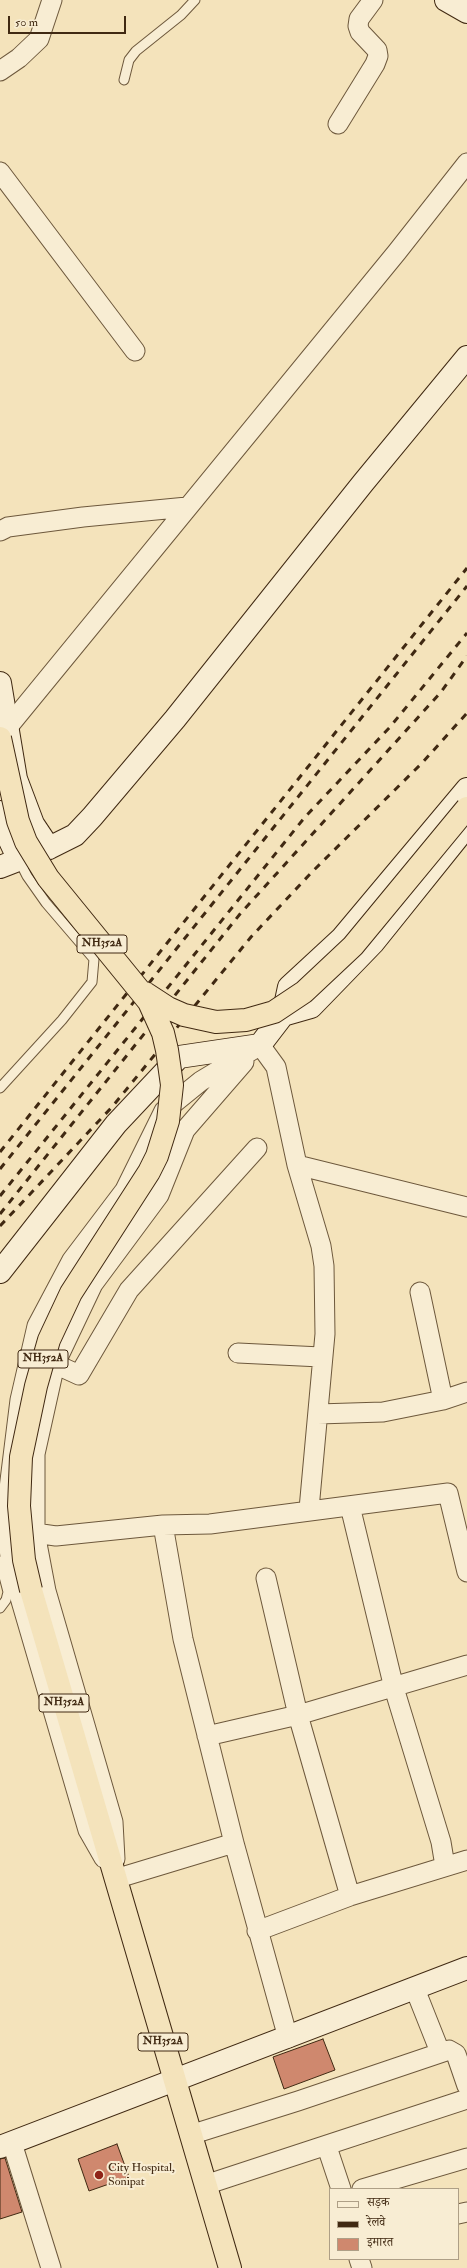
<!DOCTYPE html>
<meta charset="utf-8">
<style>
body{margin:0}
#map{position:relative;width:467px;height:2268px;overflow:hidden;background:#f4e3bb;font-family:"IM FELL Double Pica","Noto Serif Devanagari",serif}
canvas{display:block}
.legend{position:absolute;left:329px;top:2188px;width:130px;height:72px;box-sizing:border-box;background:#f8edd3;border:1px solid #ae9f86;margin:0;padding:5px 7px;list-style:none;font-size:12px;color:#402912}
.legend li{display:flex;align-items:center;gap:8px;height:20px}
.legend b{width:20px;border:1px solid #ae9f86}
.scale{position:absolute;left:8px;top:16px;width:118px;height:18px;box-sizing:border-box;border:2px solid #402912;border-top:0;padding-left:5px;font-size:12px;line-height:14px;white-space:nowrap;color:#402912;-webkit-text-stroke:3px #f8edd3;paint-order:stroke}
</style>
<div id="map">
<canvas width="467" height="2268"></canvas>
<ul class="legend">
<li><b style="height:5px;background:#f8edd3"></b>सड़क</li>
<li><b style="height:5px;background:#402912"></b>रेलवे</li>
<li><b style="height:11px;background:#cf886e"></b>इमारत</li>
</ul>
<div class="scale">50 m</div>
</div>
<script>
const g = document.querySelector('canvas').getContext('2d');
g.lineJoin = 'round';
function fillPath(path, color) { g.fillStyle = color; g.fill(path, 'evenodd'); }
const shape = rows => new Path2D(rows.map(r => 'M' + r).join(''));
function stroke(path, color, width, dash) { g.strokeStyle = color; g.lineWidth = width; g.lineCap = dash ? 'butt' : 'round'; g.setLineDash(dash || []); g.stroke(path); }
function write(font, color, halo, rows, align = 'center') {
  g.font = font + ' "IM FELL Double Pica",serif'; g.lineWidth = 4; g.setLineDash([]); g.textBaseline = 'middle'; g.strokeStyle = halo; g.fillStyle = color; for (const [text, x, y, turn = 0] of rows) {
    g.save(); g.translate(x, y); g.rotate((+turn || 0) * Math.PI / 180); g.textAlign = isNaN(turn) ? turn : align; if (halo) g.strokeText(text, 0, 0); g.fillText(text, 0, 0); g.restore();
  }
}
const building = shape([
 [323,2039,335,2070,284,2089,273,2057,323,2039],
 [117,2144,129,2177,89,2191,78,2159,117,2144],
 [5,2158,22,2212,0,2219,0,2159,5,2158]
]);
const lane = shape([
 [124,80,129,60,136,51,181,15,195,0],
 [0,1088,62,1020,92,982,94,959,46,903,27,876,19,860],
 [0,1561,8,1592,6,1600,0,1608]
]);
const street = shape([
 [0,71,19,58,39,39,52,0],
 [338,124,375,64,378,56,377,50,360,32,358,26,359,19,373,0],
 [0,172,135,351],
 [0,531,8,527,83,517,187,507],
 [8,727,397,252,467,163],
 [260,1045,276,1067,297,1165,321,1246,324,1266,325,1334,309,1509],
 [297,1165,467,1207],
 [420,1292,443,1400],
 [238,1353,321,1357],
 [55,1364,79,1375,129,1290,257,1148],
 [318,1414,383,1412,443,1400,467,1392],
 [350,1506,394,1688,441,1842,445,1866],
 [163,1525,183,1639,234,1843,288,2038],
 [35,1533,56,1536,163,1525,210,1524,448,1493,467,1572],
 [266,1578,298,1715,350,1896],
 [207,1736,298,1715,467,1665],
 [104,1858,88,1830,12,1570,5,1521,20,1400,37,1326,72,1260,125,1190,164,1111,201,1081,259,1046],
 [115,1859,113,1822,46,1591,35,1533,35,1454,55,1364,93,1284,159,1195,185,1130,244,1062],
 [115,1879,234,1843],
 [257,1931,350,1896,467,1860],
 [415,1989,440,2052],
 [190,2135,298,2101,446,2051,449,2050,456,2054,467,2086],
 [12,2143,51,2268],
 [327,2147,341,2189],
 [205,2185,467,2099],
 [362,2189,467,2158],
 [458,2214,467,2212],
 [359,2259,362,2268]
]);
const secondary = shape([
 [446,0,467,12],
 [0,683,16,779,33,824,49,848],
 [0,812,4,828,19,860],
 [0,867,49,848,75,835,92,817,175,719,363,483,467,357],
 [283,1015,311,1007,344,973,373,943,467,826],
 [0,1272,116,1124,179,1057,260,1045,283,1015,289,987,342,938,467,789],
 [0,2147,467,1968]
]);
const highway = shape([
 [31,1590,230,2268]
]);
const rail = shape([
 [0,1152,467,568],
 [0,1169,467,586],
 [0,1196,305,817,390,727,467,633],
 [0,1214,240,914,441,692,467,656],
 [0,1226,112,1107,251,937,312,872,423,762,467,713]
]);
const highwayBridge = shape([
 [0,738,18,821,26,842,48,878,149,1002,163,1033,167,1050,172,1085,168,1121,157,1156,149,1172,71,1293,49,1340,36,1386,21,1457,19,1506,24,1560,31,1590],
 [145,993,168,1008,184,1015,216,1022,246,1020,274,1012,304,992,353,946,467,808]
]);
const markers = [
 [99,2175,5,"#8f2418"]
];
const shields = [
 [102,944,50],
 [43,1359,50],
 [64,1703,50],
 [163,2042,50]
];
const shieldNames = [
 ["NH352A",102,944],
 ["NH352A",43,1359],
 ["NH352A",64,1703],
 ["NH352A",163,2042]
];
const poiNames = [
 ["City Hospital,",108,2168],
 ["Sonipat",108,2182]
];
fillPath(building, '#cf886e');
stroke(building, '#402912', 1);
stroke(lane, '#6d583c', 11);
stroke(street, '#6d583c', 21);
stroke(secondary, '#402912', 24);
stroke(highway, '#402912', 24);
stroke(lane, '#f8edd3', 9);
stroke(street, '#f8edd3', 19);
stroke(secondary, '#f8edd3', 22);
stroke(highway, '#f4e3bb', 22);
stroke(rail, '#402912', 3, [7, 7]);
stroke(highwayBridge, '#402912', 24, []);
stroke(highwayBridge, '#f4e3bb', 22);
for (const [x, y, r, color] of markers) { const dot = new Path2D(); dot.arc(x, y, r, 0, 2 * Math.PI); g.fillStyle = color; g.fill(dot); stroke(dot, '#f8edd3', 1.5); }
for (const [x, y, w] of shields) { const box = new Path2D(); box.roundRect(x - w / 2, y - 9, w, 18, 3); g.fillStyle = '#f8edd3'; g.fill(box); stroke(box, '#402912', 1); }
write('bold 11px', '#402912', null, shieldNames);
write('12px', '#402912', '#f8edd3', poiNames, 'left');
</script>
